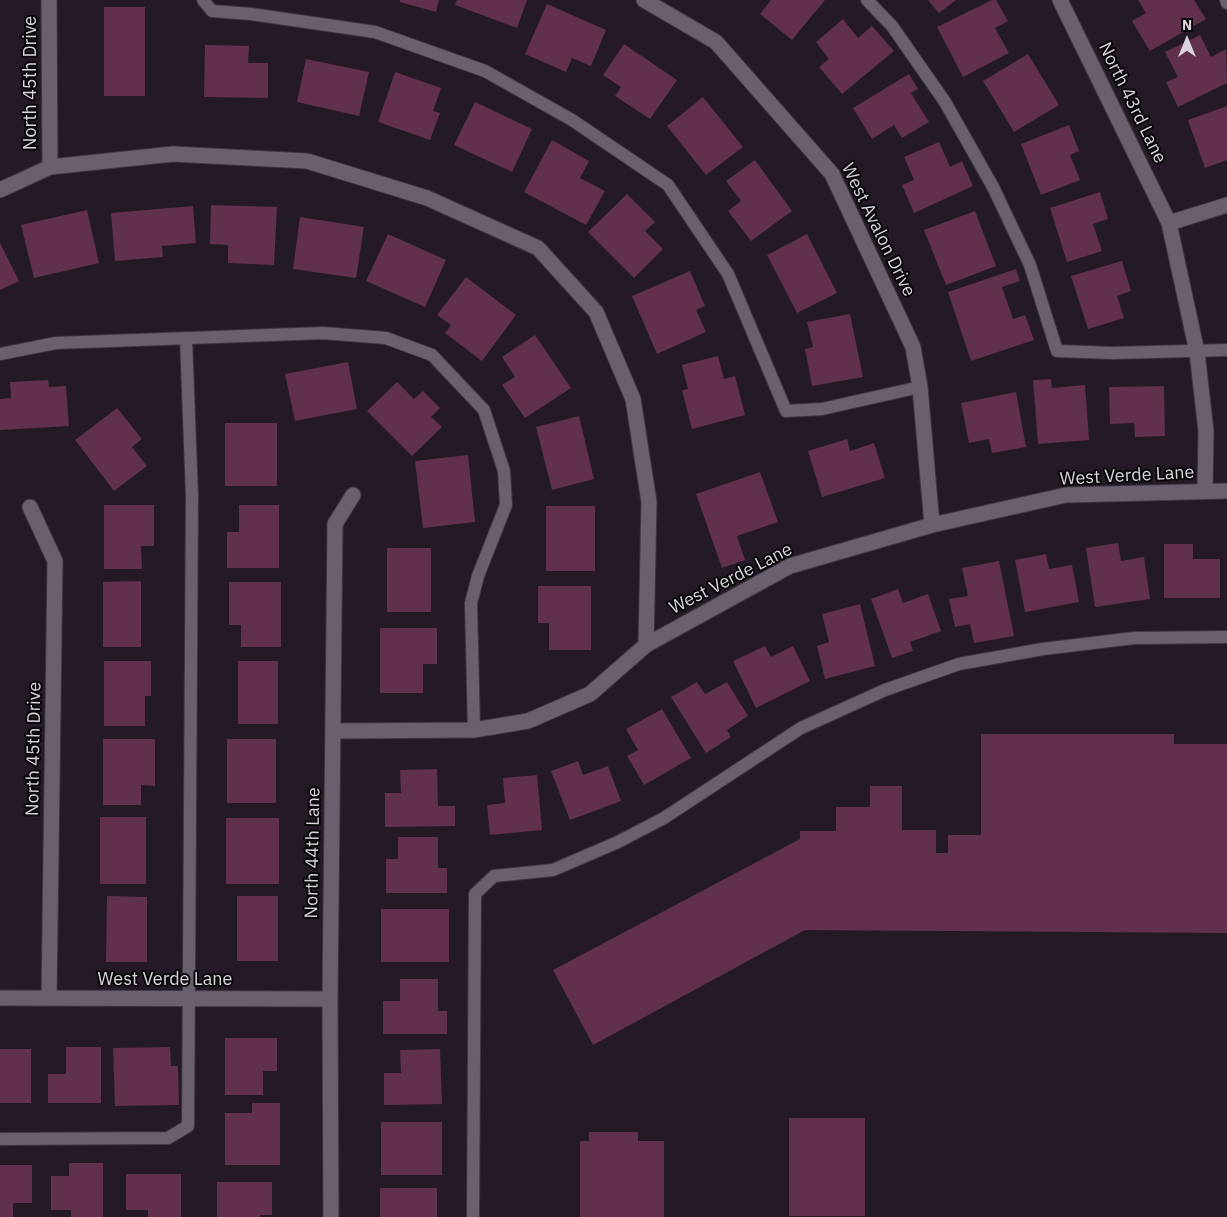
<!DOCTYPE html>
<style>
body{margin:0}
#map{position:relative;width:1227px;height:1217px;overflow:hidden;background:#231a25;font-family:"IBM Plex Sans",sans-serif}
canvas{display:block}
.north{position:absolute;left:1162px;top:15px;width:50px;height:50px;-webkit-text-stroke:4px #0a070b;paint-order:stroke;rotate:0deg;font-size:14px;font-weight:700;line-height:20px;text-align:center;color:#dad4dc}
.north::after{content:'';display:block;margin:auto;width:18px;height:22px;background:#dad4dc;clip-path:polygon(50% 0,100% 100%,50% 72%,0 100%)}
</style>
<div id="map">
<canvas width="1227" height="1217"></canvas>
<div class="north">N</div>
</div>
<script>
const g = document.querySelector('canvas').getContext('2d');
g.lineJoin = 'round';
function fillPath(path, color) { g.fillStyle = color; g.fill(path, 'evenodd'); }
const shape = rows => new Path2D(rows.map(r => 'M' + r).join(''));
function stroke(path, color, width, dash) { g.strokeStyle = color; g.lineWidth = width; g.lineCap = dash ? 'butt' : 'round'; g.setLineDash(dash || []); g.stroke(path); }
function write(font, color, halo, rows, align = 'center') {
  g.font = font + ' "IBM Plex Sans",sans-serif'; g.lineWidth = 4; g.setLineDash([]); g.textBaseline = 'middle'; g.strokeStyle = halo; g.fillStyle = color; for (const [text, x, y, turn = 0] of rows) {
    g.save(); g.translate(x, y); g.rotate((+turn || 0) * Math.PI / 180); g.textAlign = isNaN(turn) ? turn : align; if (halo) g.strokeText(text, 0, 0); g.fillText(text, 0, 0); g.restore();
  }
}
const building = shape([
 [400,0,439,0,436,12,400,2],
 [457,0,527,0,517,28,455,5],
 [771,0,825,0,792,40,760,14],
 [928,0,956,0,939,13],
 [992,0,996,0,1008,21,995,28,1009,53,963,77,937,27],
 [1138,0,1194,0,1206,19,1150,51,1132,21,1146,13],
 [547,4,606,30,591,66,572,58,566,72,525,54],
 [104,7,145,7,145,96,104,96],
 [843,19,858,38,872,26,894,51,842,94,819,67,829,59,816,42],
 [1200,35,1211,57,1226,49,1227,83,1178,107,1166,82,1178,77,1165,52],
 [624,44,677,80,650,119,615,96,621,87,603,75],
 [205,45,249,46,248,63,268,63,268,98,204,97],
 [1028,54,1059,105,1014,132,983,81],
 [306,59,369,72,359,116,297,102],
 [395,72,441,88,433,111,440,113,430,140,378,122],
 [909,74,918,89,911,93,929,122,902,138,894,125,872,139,853,108],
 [703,97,743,147,706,175,667,126],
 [475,102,532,129,512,172,454,145],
 [1227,106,1227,160,1205,168,1188,120],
 [1069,125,1079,151,1070,155,1080,180,1041,195,1021,144],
 [552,140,589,161,580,178,605,191,586,225,524,192],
 [939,142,950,167,962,161,973,186,914,213,902,185,914,180,904,157],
 [755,160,792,211,751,241,728,211,741,201,726,181],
 [1100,192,1108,219,1093,224,1102,251,1067,262,1050,208],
 [627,194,655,222,645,231,663,249,634,278,588,232],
 [211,205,277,207,274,265,228,263,228,245,210,244],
 [193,206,196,243,162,246,163,257,115,261,111,213],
 [87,210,99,263,34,278,21,225],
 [975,211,996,266,946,285,924,230],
 [300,217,364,227,356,278,293,269],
 [388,234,446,260,425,307,366,281],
 [807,234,837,293,797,313,767,255],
 [0,243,19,281,0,290],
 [1122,261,1131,291,1117,296,1124,318,1088,329,1071,276],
 [1016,269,1020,281,1002,287,1013,319,1025,315,1034,340,971,361,948,292],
 [690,271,705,306,696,310,706,332,657,354,632,296],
 [466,277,516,315,482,361,445,333,451,325,437,315],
 [850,314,863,377,812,386,805,349,813,347,807,322],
 [535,335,571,388,525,418,502,385,515,377,502,357],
 [718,356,724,379,735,376,745,415,692,429,682,390,688,389,682,365],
 [348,362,357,409,295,421,285,374],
 [1051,379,1052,388,1085,385,1089,440,1038,444,1033,380],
 [48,380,49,387,66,386,69,426,0,430,0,399,11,398,10,382],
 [397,382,414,399,423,391,440,408,431,417,442,427,412,456,367,411],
 [1164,386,1165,436,1135,437,1134,423,1110,424,1109,387],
 [1016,392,1026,447,992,453,989,439,969,443,961,403],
 [117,408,142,439,132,447,147,466,114,491,75,440],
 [579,416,594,479,552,490,536,427],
 [225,423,277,423,277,486,225,486],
 [847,439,850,451,874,443,885,478,822,497,808,451],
 [468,455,475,522,423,528,415,461],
 [760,472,778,522,737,536,745,560,722,568,696,494],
 [104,505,154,505,154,546,141,546,142,569,104,569],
 [239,505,279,505,279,568,227,568,227,532,239,532],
 [546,506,595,506,595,571,546,571],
 [1118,543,1121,561,1144,557,1150,599,1095,607,1086,548],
 [1164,544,1193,544,1193,559,1220,559,1220,598,1164,598],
 [387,548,431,548,431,612,387,612],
 [1046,554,1049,569,1072,565,1079,602,1025,612,1015,560],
 [999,561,1014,636,974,643,970,624,955,627,949,599,968,596,962,568],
 [141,581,141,647,103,647,103,582],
 [229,582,281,582,281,647,241,647,241,625,229,625],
 [538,586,591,586,591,650,549,650,549,623,538,623],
 [898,589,903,603,928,594,941,631,910,642,913,651,892,658,871,599],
 [860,604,875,666,825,679,817,646,829,642,822,614],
 [380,628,437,628,437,664,423,664,423,693,380,693],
 [765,646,771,657,793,646,810,681,756,708,733,661],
 [104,661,151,661,151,696,145,696,145,726,104,726],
 [238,661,278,661,278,724,238,724],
 [697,682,705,694,727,682,748,716,727,730,731,737,706,753,671,697],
 [662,709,691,758,644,785,627,756,638,750,626,729],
 [981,734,1174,734,1174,744,1227,744,1227,933,805,930,593,1045,553,970,800,839,800,831,836,831,836,807,870,807,870,786,902,786,902,830,936,830,936,853,948,853,948,835,981,835],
 [103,739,155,739,155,786,141,785,141,805,103,805],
 [227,739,276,739,276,803,227,803],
 [578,761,583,775,608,766,621,801,570,820,551,771],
 [437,769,438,806,455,806,455,826,385,827,385,793,401,793,400,770],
 [537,775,542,830,490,835,487,805,505,803,503,778],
 [100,817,146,817,146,884,100,884],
 [226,818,279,818,279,884,226,884],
 [398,837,438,837,438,868,447,868,447,893,386,893,386,859,398,859],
 [107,896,147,897,147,962,106,962],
 [237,896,278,896,278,961,237,961],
 [381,909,449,909,449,962,381,962],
 [400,979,438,979,438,1011,447,1011,447,1034,383,1034,383,1001,400,1001],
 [225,1038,277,1038,277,1071,263,1071,263,1095,225,1095],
 [66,1047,101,1047,101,1103,48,1103,48,1074,66,1074],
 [170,1047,171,1066,178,1066,179,1105,115,1106,113,1048],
 [0,1049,31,1049,31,1103,0,1103],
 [440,1049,442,1104,384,1105,384,1073,401,1073,400,1050],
 [252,1103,280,1103,280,1165,225,1165,225,1113,252,1113],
 [789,1118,865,1118,865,1216,789,1216],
 [381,1122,442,1122,442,1175,381,1175],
 [589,1132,638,1132,638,1141,664,1141,664,1217,580,1217,580,1141,589,1141],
 [69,1163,103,1163,103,1217,71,1217,71,1210,51,1210,51,1176,69,1176],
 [0,1165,32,1165,32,1203,13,1203,13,1217,0,1217],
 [126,1174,181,1174,181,1217,148,1217,148,1210,126,1210],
 [217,1182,272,1182,272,1215,260,1215,260,1217,217,1217],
 [380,1188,437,1188,437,1217,380,1217]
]);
const lane = shape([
 [203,0,212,11,251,14,375,32,485,71,572,120,668,185,728,274,786,411,822,409,920,387],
 [867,0,892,26,945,102,993,187,1030,265,1057,351,1113,353,1227,350],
 [1226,0,1227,3],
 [0,354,56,343,323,333,386,338,432,355,484,410,504,471,506,505,478,576,471,603,474,730],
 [0,1139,168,1138,188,1126,192,496,186,338],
 [473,1217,475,894,494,876,553,870,618,842,664,818,801,728,885,690,959,664,1043,649,1134,638,1227,637]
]);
const street = shape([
 [49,0,50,167],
 [644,0,716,42,832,174,913,347,920,387,932,525],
 [1060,0,1169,223,1197,352,1206,431,1205,491],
 [0,190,50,167,173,154,307,161,427,198,538,248,596,312,633,399,649,502,646,645],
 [1169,223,1227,205],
 [30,507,55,561,49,998],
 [333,731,474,730,528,721,590,694,646,645,790,566,932,525,1066,495,1227,491],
 [0,998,330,999],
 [331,1217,330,999,335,524,353,495]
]);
const streetNames = [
 ["North 45th Drive",31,83,-90],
 ["North 43rd Lane",1132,103,64],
 ["West Avalon Drive",878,230,64],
 ["West Verde Lane",1127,476,-3],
 ["West Verde Lane",731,579,-27],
 ["North 45th Drive",34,749,-89],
 ["North 44th Lane",313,853,-89],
 ["West Verde Lane",165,980]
];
fillPath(building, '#61304c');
stroke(lane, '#3d373f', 14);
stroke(street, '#3d373f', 17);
stroke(lane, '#6a606d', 12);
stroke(street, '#6a606d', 15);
write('18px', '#dad4dc', '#0a070b', streetNames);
</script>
